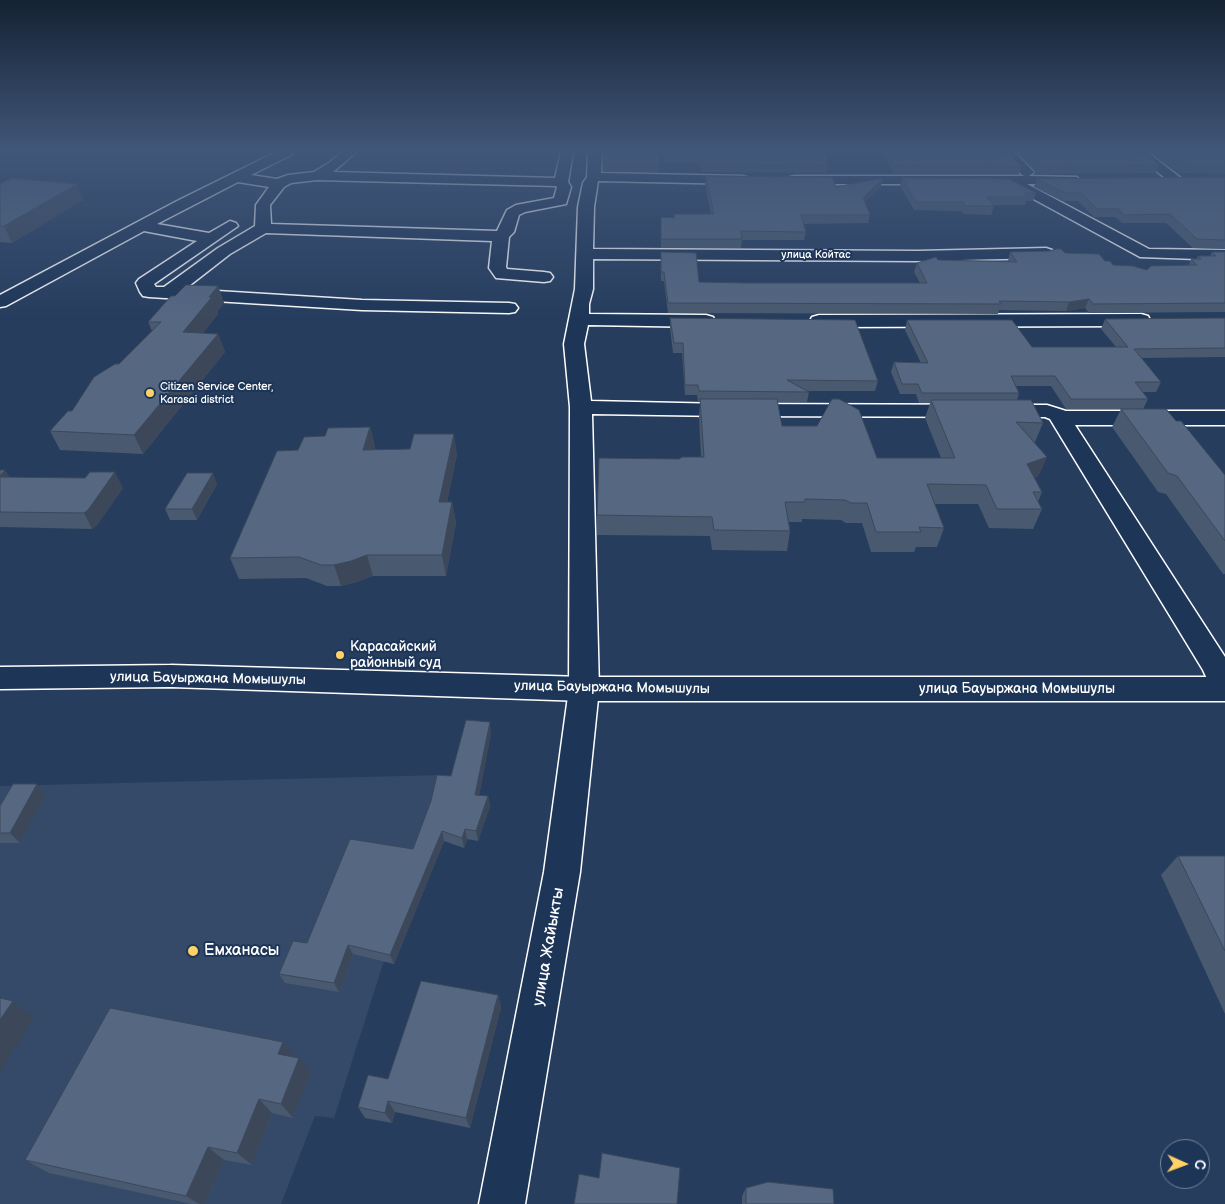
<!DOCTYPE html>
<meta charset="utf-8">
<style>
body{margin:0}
#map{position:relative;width:1225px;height:1204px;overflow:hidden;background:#263d5e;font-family:"Balsamiq Sans",sans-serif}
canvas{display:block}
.north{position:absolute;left:1160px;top:1139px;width:50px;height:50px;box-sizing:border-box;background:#1d3557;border:1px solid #77869a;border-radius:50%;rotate:92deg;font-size:14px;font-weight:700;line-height:20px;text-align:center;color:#fff}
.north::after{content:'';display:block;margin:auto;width:18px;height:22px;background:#ffd166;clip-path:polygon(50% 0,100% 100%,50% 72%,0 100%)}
</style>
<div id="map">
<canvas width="1225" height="1204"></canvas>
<div class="north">С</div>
</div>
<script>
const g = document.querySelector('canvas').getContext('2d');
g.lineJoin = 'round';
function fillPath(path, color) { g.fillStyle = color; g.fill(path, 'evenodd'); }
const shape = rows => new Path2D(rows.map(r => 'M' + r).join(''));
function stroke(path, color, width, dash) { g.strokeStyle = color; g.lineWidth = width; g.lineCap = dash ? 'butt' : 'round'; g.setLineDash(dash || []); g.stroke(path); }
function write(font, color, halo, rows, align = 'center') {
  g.font = font + ' "Balsamiq Sans",sans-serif'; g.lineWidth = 4; g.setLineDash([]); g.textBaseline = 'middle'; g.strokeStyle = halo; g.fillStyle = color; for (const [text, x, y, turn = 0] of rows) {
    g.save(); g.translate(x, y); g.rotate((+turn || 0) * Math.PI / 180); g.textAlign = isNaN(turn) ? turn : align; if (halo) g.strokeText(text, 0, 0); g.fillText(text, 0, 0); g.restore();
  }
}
const built = shape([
 [443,775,334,1118,315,1116,281,1204,0,1204,0,786]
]);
const minor = shape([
 [276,152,293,152,291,155,251,175,277,179,288,175,314,172,329,163,342,152,356,152,333,172,555,178,561,152,573,152,568,182,571,187,566,204,525,212,519,215,514,232,509,237,506,267,507,269,544,272,550,273,553,277,550,281,544,282,496,278,489,268,492,241,266,233,230,254,185,289,362,300,509,303,515,304,518,308,515,312,509,313,362,310,149,297,143,296,140,292,136,283,139,279,197,241,144,231,6,306,0,307,0,295,177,201,276,152],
 [317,180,556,186,557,187,554,198,516,205,507,210,497,231,271,224,270,205,284,187,291,183,317,180],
 [238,182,269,187,256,205,255,226,218,248,164,287,156,287,154,284,238,226,236,223,230,221,209,233,157,224,238,182],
 [588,152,602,152,601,173,742,176,747,177,749,180,747,183,742,184,598,181,594,207,593,249,918,251,1046,248,1052,250,1054,253,1052,256,1046,258,918,261,593,259,593,289,589,304,589,314,706,315,713,317,715,321,713,325,706,327,588,325,584,344,591,401,725,404,1047,405,1066,411,1225,411,1225,425,1075,425,1225,657,1225,698,1214,694,1203,670,1150,583,1050,419,1045,417,725,416,592,414,599,689,580,872,525,1204,479,1204,544,872,569,689,570,407,564,344,575,289,578,207,583,183,587,177,588,152],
 [1001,152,1014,152,1034,172,1029,176,1077,177,1079,180,1077,183,1072,184,1027,184,1149,249,1225,250,1225,260,1140,257,1006,184,795,184,790,183,788,180,790,177,795,176,1025,176,1022,175,1001,152],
 [1133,152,1147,152,1182,179,1180,182,1170,182,1133,152],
 [1141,314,1148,316,1150,320,1148,324,1141,326,819,327,812,325,810,321,812,317,819,315,1141,314]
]);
const tertiary = shape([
 [171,665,584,677,1225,677,1225,701,584,701,171,687,0,689,0,667,171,665]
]);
const wall = shape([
 [664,152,828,165,827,173,702,172,700,162,664,162],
 [882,152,1007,152,1021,166,1019,174,893,173],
 [1016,152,1142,152,1159,165,1156,173,1034,174,1035,171],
 [1149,152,1225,152,1225,174,1180,173],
 [603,164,659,164,659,172,603,171],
 [706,176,836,187,881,186,865,202,870,215,868,223,803,224,806,232,804,240,742,240,741,248,661,248,661,217,674,218,711,214,705,184],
 [1225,177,1225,249,1193,248,1166,223,1122,223,1115,217,1094,217,1078,201,1062,201,1034,187,1037,179],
 [902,178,1036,193,1033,201,1026,201,1025,205,993,205,994,206,991,215,963,214,961,211,914,210,900,186],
 [0,184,77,184,83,200,12,243,0,242],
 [661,252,699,282,744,283,920,283,914,272,917,263,938,260,1008,261,1010,252,1065,253,1105,261,1113,265,1147,270,1189,265,1191,259,1196,259,1198,256,1210,256,1212,252,1225,252,1225,312,1089,313,1085,308,1066,311,999,310,998,314,668,313,664,281,661,281],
 [218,286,224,303,217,312,218,314,203,333,218,334,225,352,143,454,60,450,50,431,72,411,152,331,148,322,175,296],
 [670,318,878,381,875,391,806,391,809,392,807,402,777,402,782,426,877,458,941,458,925,418,930,403,919,403,916,394,900,394,891,372,894,362,921,363,905,330,907,320,1032,347,1116,347,1101,329,1105,319,1225,318,1225,357,1142,358,1161,382,1156,392,1142,392,1148,399,1143,409,1176,421,1225,475,1225,574,1223,574,1166,494,1158,492,1112,427,1121,409,1066,409,1051,386,1016,386,1019,393,1017,400,1043,423,1035,442,1033,442,1047,457,1038,476,1034,478,1042,492,1038,502,1042,509,1033,529,989,528,978,504,935,504,944,528,937,547,916,547,914,552,871,552,862,523,846,523,841,520,802,519,802,522,789,522,790,531,787,551,712,550,710,536,597,535,597,515,679,459,701,457,699,417,700,402,698,402,697,395,685,395,682,353,673,353,670,328],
 [370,427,375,447,374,449,457,454,447,502,452,502,456,523,446,576,373,576,357,582,341,586,327,586,306,578,239,579,230,558,298,450,325,436],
 [0,470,10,477,123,488,97,525,92,529,0,527],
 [217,484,197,520,170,520,165,509],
 [491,733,479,796,488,796,490,806,478,841,467,839,464,848,444,841,394,964,353,954,339,992,285,983,279,974,307,943,413,849,451,776],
 [46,795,20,843,0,843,0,806],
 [1178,856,1225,856,1225,1014,1161,875],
 [498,995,501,1008,470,1128,395,1112,392,1123,365,1118,358,1107,388,1079],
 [295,1057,311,1073,293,1118,272,1113,252,1165,224,1160,205,1204,191,1204,49,1173,25,1160],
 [746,1188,834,1204,742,1204,742,1196]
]);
const shadedWall = shape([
 [883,178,881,186,861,206,863,198],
 [77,184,83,200,12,243,4,226],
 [218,286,224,303,217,312,218,314,190,350,183,332,209,297],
 [1089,299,1085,308,1066,311,1069,302],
 [218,334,225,352,143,454,134,435],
 [370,427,375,447,368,470,363,450],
 [454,434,457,454,443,523,439,502],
 [1047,457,1038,476,1019,483,1027,464],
 [5,470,15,485,0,478,0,476],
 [115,472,123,488,97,525,92,529,84,513],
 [213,473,217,484,197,520,192,509],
 [452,502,456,523,446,576,442,555],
 [367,555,373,576,357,582,341,586,334,565],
 [490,722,491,733,477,806,475,795],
 [37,784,46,795,20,843,10,833],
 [488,796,490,806,478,841,476,831],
 [465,829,467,839,464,848,462,838],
 [442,831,444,841,394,964,390,955],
 [348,945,353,954,339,992,334,983],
 [498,995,501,1008,470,1128,466,1118],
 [13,1001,34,1018,0,1072,0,1020],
 [283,1042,295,1057,278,1054],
 [299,1058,311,1073,293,1118,281,1104],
 [259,1099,272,1113,252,1165,237,1153],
 [388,1101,395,1112,392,1123,385,1113],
 [208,1147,224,1160,205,1204,199,1204,186,1196]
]);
const building = shape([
 [605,152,659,152,659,164,603,164,605,152],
 [664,152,824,152,828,165,703,164,701,154,664,154,664,152],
 [888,152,1007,152,1021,166,895,165,888,152],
 [1027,152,1142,152,1159,165,1037,166,1038,163,1027,152],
 [1163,152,1225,152,1225,166,1183,165,1163,152],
 [706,176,832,177,836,187,883,178,863,198,870,215,801,215,806,232,741,231,742,239,661,239,661,217,674,218,674,214,714,214,706,176],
 [1225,177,1225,240,1197,239,1170,214,1125,215,1118,209,1097,209,1081,193,1065,193,1037,179,1225,177],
 [12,178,77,184,4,226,0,226,0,184,12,178],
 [902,178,1009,179,1036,193,1025,193,1028,197,987,197,994,206,965,206,963,202,916,202,902,178],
 [1056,249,1061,249,1065,253,1099,254,1105,261,1110,261,1113,265,1133,266,1147,270,1151,266,1197,265,1191,259,1201,259,1198,256,1216,256,1212,252,1225,252,1225,303,1093,304,1089,299,1069,302,999,301,1001,304,668,303,664,272,661,272,661,252,696,253,699,282,744,283,927,283,917,263,936,257,938,260,1017,262,1010,252,1050,251,1056,249],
 [186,285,218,286,209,297,212,297,183,332,218,334,134,435,50,431,68,411,72,411,94,377,115,364,119,364,161,322,148,322,171,296,175,296,186,285],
 [670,318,855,320,878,381,787,380,809,392,699,391,698,385,685,385,683,343,674,343,670,318],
 [1225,318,1225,348,1134,349,1161,382,1135,382,1148,399,1071,399,1055,376,1011,376,1019,393,922,393,918,384,902,384,894,362,928,363,907,320,1012,320,1032,347,1128,347,1105,319,1225,318],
 [700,399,777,399,782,426,817,426,832,399,839,399,859,410,877,458,955,458,931,400,1031,400,1043,423,1016,422,1047,457,1027,464,1042,492,1033,492,1042,509,997,509,986,485,927,484,944,528,919,527,921,532,876,532,867,503,851,503,845,500,805,499,805,502,785,502,790,531,714,530,712,517,597,515,599,458,679,459,682,457,704,457,700,399],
 [1121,409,1166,409,1176,421,1181,421,1225,475,1225,541,1177,476,1168,473,1121,409],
 [370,427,363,450,410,449,414,434,454,434,439,502,452,502,442,555,367,555,351,561,334,565,321,565,299,557,230,558,277,451,298,450,304,437,325,436,328,428,370,427],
 [0,470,5,470,0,476,0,470],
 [90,472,115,472,88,510,84,513,0,512,0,477,85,478,90,472],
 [187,473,213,473,192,509,165,509,187,473],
 [466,720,490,722,475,795,488,796,476,831,465,829,462,838,442,831,390,955,348,945,334,983,279,974,293,941,307,943,350,839,413,849,431,801,437,775,451,776,466,720],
 [13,784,37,784,10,833,0,833,0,806,13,784],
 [1178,856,1225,856,1225,951,1178,856],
 [421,981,498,995,466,1118,388,1101,385,1113,358,1107,368,1075,388,1079,421,981],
 [0,998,13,1001,0,1020,0,998],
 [110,1008,283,1042,278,1054,299,1058,281,1104,259,1099,237,1153,208,1147,186,1196,25,1160,110,1008],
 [602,1153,680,1168,677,1204,574,1204,579,1174,599,1178,602,1153],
 [768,1182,833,1189,834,1204,746,1204,746,1188,768,1182]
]);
const markers = [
 [150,393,5,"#ffd166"],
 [340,655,5,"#ffd166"],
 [193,951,6,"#ffd166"]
];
const farStreetnames = [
 ["улица Койтас",816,255]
];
const farPoinames = [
 ["Citizen Service Center,",160,387],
 ["Karasai district",160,400]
];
const poiNames = [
 ["Карасайский",350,647],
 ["районный суд",350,663]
];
const streetNames = [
 ["улица Бауыржана Момышулы",208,679,1],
 ["улица Бауыржана Момышулы",612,688,1],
 ["улица Бауыржана Момышулы",1017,689]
];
const nearStreetnames = [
 ["улица Жайыкты",549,947,-80]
];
const nearPoinames = [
 ["Емханасы",204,951]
];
fillPath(built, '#344a68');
stroke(minor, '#fff', 3);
stroke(tertiary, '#fff', 3);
fillPath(minor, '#1d3557');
fillPath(tertiary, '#1d3557');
fillPath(wall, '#49596f');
fillPath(shadedWall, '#3c485a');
fillPath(building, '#556781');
stroke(building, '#3c485a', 1);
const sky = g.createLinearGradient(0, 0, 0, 320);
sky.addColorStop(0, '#152234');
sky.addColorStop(0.47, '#415779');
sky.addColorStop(1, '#41577900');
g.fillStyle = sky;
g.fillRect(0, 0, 1225, 320);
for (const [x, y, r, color] of markers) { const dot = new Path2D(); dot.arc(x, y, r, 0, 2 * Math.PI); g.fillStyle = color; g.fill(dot); stroke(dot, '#1d3557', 2); }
write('11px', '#fff', '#1d3557', farStreetnames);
write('11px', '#fff', '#1d3557', farPoinames, 'left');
write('14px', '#fff', '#1d3557', poiNames, 'left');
write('14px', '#fff', '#1d3557', streetNames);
write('16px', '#fff', '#1d3557', nearStreetnames);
write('16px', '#fff', '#1d3557', nearPoinames, 'left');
</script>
